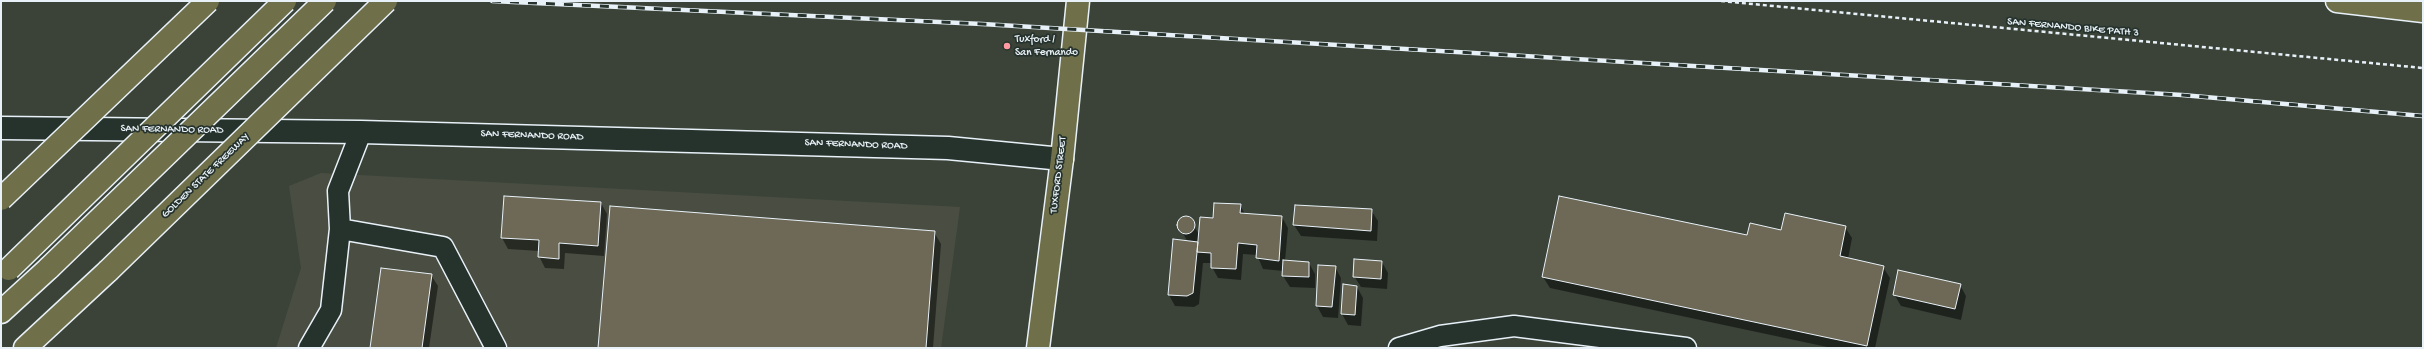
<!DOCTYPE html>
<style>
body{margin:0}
#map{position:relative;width:2424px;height:349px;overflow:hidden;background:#3b4339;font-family:"Gochi Hand",sans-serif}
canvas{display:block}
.frame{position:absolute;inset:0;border:2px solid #e8f1f8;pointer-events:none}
</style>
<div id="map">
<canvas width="2424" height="349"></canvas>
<div class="frame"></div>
</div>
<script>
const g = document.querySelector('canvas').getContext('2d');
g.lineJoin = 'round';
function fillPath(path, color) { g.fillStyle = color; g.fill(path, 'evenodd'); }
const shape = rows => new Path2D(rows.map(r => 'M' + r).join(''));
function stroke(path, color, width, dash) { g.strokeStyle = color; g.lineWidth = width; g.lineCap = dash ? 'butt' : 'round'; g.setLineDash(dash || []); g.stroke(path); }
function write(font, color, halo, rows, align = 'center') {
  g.font = font + ' "Gochi Hand",sans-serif'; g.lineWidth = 3.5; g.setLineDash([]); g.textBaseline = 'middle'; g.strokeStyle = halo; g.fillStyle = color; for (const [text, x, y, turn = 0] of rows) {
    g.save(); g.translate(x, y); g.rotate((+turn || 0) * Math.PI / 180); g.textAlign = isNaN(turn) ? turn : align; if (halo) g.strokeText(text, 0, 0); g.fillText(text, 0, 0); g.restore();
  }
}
const built = shape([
 [321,173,960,207,941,348,276,348,301,268,289,186]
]);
const shadow = shape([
 [601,203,607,214,604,256,565,253,564,269,545,268,539,256,539,251,508,249,502,238],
 [1240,205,1245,214,1282,217,1288,228,1285,261,1309,263,1315,274,1315,288,1290,287,1283,276,1283,271,1263,269,1257,255,1243,254,1241,280,1218,278,1212,267,1212,263,1203,263,1199,304,1194,307,1175,306,1169,295,1188,242,1178,225,1182,218,1188,217,1199,234,1214,219],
 [1296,206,1371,210,1378,221,1377,241,1301,236,1294,225],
 [1845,227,1852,238,1848,259,1883,267,1890,278,1875,348,1832,348,1550,288,1543,277,1782,231],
 [934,232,941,244,933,348,599,348],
 [1382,262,1388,273,1387,289,1361,287,1354,276],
 [1335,267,1341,278,1338,318,1323,317,1317,306],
 [431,275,438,286,429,348,371,348],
 [1960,285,1966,296,1961,320,1901,306,1894,294],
 [1357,287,1363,298,1361,326,1348,325,1342,314]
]);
const building = shape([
 [504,196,601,202,598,246,559,243,559,259,538,257,539,240,501,238,504,196],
 [1559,196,1747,235,1750,223,1781,230,1785,213,1846,226,1840,256,1884,266,1867,346,1542,277,1559,196],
 [1214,203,1241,204,1240,213,1282,216,1279,261,1256,258,1257,245,1238,243,1236,269,1211,268,1211,253,1197,252,1200,217,1213,218,1214,203],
 [1295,205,1372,209,1371,231,1293,225,1295,205],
 [610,206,935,231,926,348,598,348,610,206],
 '1177 225a9 9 0 1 1 18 0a9 9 0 1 1-18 0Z',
 [1173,239,1198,242,1193,293,1187,296,1168,295,1173,239],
 [1354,259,1382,261,1381,279,1353,277,1354,259],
 [1283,260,1309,262,1309,277,1282,276,1283,260],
 [1318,265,1336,266,1332,307,1316,306,1318,265],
 [381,268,432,274,422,348,370,348,381,268],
 [1898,270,1961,284,1955,309,1893,295,1898,270],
 [1343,284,1357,286,1355,315,1341,314,1343,284]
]);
const path = shape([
 [1721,1,2423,68]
]);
const lane = shape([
 [361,132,338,191,340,229,443,247,496,348],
 [309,348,331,310,340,229],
 [1399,348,1440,336,1514,326,1686,348]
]);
const street = shape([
 [1,128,361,132,948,148,1062,159]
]);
const primary = shape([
 [2337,1,2423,11],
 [1038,348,1062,159,1078,1]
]);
const highway = shape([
 [1,312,49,268],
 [25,348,108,271]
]);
const rail = shape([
 [492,1,982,24,1592,60,2182,95,2423,116]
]);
const highwayBridge = shape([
 [1,199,208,1],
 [49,268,325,1],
 [9,269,285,1],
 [108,271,386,1]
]);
const markers = [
 [1007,46,4,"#ff9aa2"]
];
const streetNames = [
 ["SAN FERNANDO BIKE PATH 3",2073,28,5],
 ["SAN FERNANDO ROAD",172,130,1],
 ["SAN FERNANDO ROAD",532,136,2],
 ["SAN FERNANDO ROAD",856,145,2],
 ["TUXFORD STREET",1059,175,-83],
 ["GOLDEN STATE FREEWAY",206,176,-44]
];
const poiNames = [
 ["Tuxford /",1015,40],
 ["San Fernando",1015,53]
];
fillPath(built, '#4a4e42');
fillPath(shadow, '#0007');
fillPath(building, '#6d6956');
stroke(building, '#e8f1f8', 1);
stroke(lane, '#e8f1f8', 23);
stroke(street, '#e8f1f8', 25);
stroke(primary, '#e8f1f8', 25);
stroke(highway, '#e8f1f8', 25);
stroke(path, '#e8f1f8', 2.5, [4, 3]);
stroke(lane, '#26332d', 20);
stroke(street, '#26332d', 22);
stroke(primary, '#6f704a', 22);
stroke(highway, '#6f704a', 22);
stroke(rail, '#e8f1f8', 4.5);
stroke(rail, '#26332d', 3, [9]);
stroke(highwayBridge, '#e8f1f8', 25, []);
stroke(highwayBridge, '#6f704a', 22);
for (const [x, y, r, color] of markers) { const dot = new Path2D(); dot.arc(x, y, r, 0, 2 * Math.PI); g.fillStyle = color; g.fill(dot); stroke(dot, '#26332d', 1.5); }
write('11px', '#e8f1f8', '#26332d', streetNames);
write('11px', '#e8f1f8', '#26332d', poiNames, 'left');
</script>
